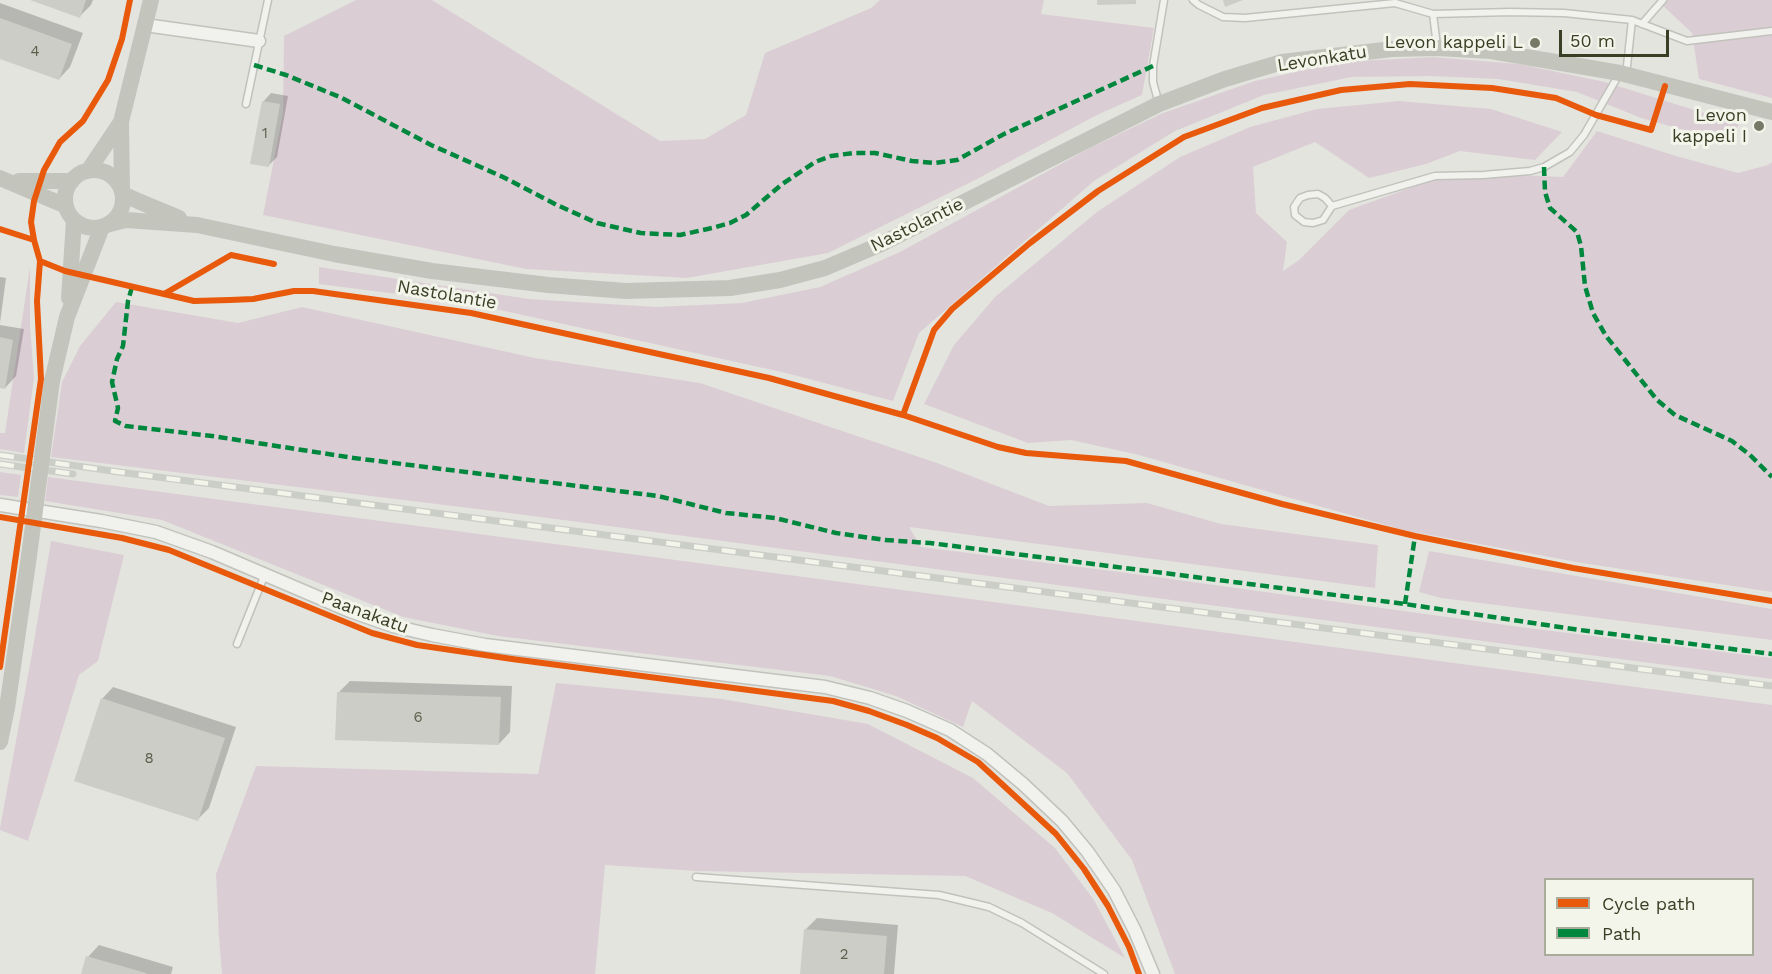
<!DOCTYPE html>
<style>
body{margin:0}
#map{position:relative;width:1772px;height:974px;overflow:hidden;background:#e4e4df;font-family:"Work Sans",sans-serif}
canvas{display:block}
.legend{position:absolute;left:1544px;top:878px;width:210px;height:78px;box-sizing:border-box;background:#f3f5eb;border:2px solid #a9ac9b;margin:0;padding:8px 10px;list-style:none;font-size:18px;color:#393f24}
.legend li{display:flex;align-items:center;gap:12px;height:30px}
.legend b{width:30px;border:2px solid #a9ac9b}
.scale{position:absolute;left:1559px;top:30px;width:110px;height:27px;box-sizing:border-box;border:3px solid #393f24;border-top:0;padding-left:8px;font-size:18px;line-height:21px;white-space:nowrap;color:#393f24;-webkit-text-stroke:4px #f3f5eb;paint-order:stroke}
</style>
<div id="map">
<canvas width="1772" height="974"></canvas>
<ul class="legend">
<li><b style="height:8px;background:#e8590c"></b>Cycle path</li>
<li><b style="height:8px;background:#00873e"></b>Path</li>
</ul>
<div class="scale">50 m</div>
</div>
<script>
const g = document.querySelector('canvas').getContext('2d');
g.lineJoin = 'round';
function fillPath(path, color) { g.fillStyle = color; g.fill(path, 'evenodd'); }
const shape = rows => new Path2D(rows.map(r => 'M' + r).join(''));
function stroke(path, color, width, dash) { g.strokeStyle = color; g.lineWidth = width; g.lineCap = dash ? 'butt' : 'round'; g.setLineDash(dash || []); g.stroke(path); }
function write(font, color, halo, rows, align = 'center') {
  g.font = font + ' "Work Sans",sans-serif'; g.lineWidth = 6; g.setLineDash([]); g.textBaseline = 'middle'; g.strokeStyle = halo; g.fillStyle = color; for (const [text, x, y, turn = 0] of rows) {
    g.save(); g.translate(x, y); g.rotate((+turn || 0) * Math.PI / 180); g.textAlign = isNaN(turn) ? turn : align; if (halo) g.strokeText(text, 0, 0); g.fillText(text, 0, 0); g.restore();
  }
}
const green = shape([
 [356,0,432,0,660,141,705,139,746,115,765,53,871,8,880,0,1044,0,1041,14,1154,28,1142,95,1097,115,977,179,828,253,687,278,526,269,263,215,283,113,284,36],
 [1657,0,1772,0,1772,98,1699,79,1692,33],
 [1433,57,1519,64,1605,82,1739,124,1733,135,1717,139,1641,118,1577,92,1498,79,1431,76,1352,77,1264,95,1175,131,1094,181,919,333,893,401,786,373,468,303,319,284,319,267,529,299,657,307,742,303,820,287,900,252,1090,148,1163,113,1255,81,1341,62],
 [1399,101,1491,109,1562,132,1535,160,1460,151,1426,164,1369,178,1315,142,1253,167,1256,213,1287,242,1283,271,1299,260,1349,210,1437,178,1517,175,1563,177,1597,131,1676,156,1738,173,1768,165,1772,162,1772,592,1582,563,1403,530,1139,455,1071,440,1028,443,924,404,954,345,995,297,1097,212,1180,157,1250,127,1317,109],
 [30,267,30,325,34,378,24,453,0,449,0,433,5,433],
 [116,302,238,323,302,307,535,358,700,383,937,463,1049,506,1147,503,1221,524,1378,545,1375,588,909,527,921,547,1120,572,1520,627,1772,658,1772,679,502,512,51,457,62,382,80,346],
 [0,472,21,475,18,497,0,495],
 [48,477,1772,705,1772,974,1175,974,1132,860,1067,773,972,701,963,727,896,696,830,676,498,636,403,617,162,520,45,501],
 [1546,880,1752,880,1752,954,1546,954],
 [51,541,124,555,98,661,79,675,28,841,0,830,0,828,31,659],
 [1429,551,1772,609,1772,640,1441,598,1419,592],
 [556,683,722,699,868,724,973,778,1055,848,1094,900,1125,958,1052,913,965,876,696,871,605,865,595,974,222,974,219,937,216,874,256,766,538,774]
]);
const shadow = shape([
 [34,0,93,0,91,5,79,17],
 [0,3,83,33,70,67,59,79,0,58],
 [271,93,288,96,277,157,268,166,263,102],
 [0,277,6,278,0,323],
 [0,325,24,329,16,376,5,388,0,387],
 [350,681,512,686,510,732,499,744,339,692],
 [113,687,236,727,209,808,198,819,102,699],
 [817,918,898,925,894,974,802,974,805,930],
 [99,945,173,967,171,974,83,974,88,957]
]);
const building = shape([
 [30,0,86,0,80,18],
 [1097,0,1136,0,1136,4,1097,5],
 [1223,0,1243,0,1225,7],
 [0,18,72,44,59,80,0,59],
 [262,101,280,104,269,167,250,164],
 [0,337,13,340,5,389,0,388],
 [337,692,501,697,499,745,335,740],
 [101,698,225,738,198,821,74,781],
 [804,929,887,936,884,974,800,974],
 [86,956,146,973,146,974,81,974]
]);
const lane = shape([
 [1193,0,1199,5,1223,17,1245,18,1395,3,1433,14,1510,12,1564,13,1632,20,1626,75],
 [1433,14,1437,46],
 [1632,20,1687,41,1772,31],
 [1642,24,1663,0],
 [246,104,268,0],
 [1159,104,1153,82,1153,66,1164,0],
 [1332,206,1325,198,1318,194,1308,195,1300,198,1294,207,1295,215,1304,222,1313,223,1323,220,1332,206,1435,176,1483,175,1530,171,1544,167,1570,152,1584,135,1618,76],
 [237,644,265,574],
 [696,877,939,895,989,907,1022,923,1104,974]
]);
const street = shape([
 [145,25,259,41],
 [0,505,101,521,156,532,212,552,350,611,393,626,432,635,485,645,825,687,870,698,907,711,950,730,987,754,1023,784,1062,821,1087,851,1114,890,1135,931,1153,974]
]);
const secondary = shape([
 '65 199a29 29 0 1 1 58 0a29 29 0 1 1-58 0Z',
 [88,171,121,122],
 [0,178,66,206],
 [19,181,72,181],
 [122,189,121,122,151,0],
 [123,194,138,201,179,218],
 [110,224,126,220,197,225,334,254,432,271,548,285,626,291,730,288,780,280,825,268,879,245,1159,104,1225,79,1282,62,1392,49,1437,48,1491,51,1620,73,1772,112],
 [69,298,74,220],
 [52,381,67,317,102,227],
 [0,742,7,708,29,556]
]);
const rail = shape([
 [0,455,119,472,489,520,1772,686],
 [0,464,73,474]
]);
const secondaryBridge = shape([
 [29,556,52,381]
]);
const quiet = shape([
 [254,65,286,75,342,98,431,145,503,177,557,205,597,223,641,233,680,235,712,228,730,223,746,215,781,185,815,162,831,156,853,153,875,153,912,161,934,163,957,160,1004,134,1153,66],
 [1544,167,1545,192,1550,208,1577,232,1581,246,1585,286,1593,313,1606,336,1657,400,1675,415,1732,441,1750,455,1772,477],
 [132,287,128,301,123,346,117,359,112,382,118,408,115,421,126,426,212,436,354,458,658,496,726,513,775,518,836,533,885,540,930,543,1405,604,1580,630,1772,654],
 [1405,604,1415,536]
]);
const cycleway = shape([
 [0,229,34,240,40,261,65,271,164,294,194,301,230,300,253,299,294,291,313,291,471,313,769,378,903,415,998,447,1026,453,1126,461,1282,504,1415,536,1573,568,1772,601],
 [34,240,31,222,34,201,44,170,60,142,83,121,108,80,122,39,130,0],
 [164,294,231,255,274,264],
 [903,415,934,330,952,309,1030,243,1098,191,1184,137,1262,108,1341,90,1410,84,1492,88,1556,98,1596,115,1651,130,1665,86],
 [0,517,122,538,169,550,372,633,417,645,512,659,833,701,869,711,907,725,937,738,978,762,1056,834,1084,869,1108,906,1129,947,1139,974],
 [0,667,41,379,37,301,40,261]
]);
const markers = [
 [1535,43,6,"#757965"],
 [1759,126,6,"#757965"]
];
const numberNames = [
 ["4",35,52],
 ["1",265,134],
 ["6",418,718],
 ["8",149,759],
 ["2",844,955]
];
const poiNames = [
 ["Levon kappeli L",1523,43],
 ["Levon",1747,116],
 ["kappeli I",1747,137]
];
const streetNames = [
 ["Levonkatu",1322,59,-9],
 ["Nastolantie",917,225,-26],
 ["Nastolantie",447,295,10],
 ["Paanakatu",365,613,20]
];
fillPath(green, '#daced4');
fillPath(shadow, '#0003');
fillPath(building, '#cccdc7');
stroke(lane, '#c2c2bd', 9);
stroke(street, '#c2c2bd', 15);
stroke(lane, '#f1f2ee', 6);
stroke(street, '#f1f2ee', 12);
stroke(secondary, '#c3c5bd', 16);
stroke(rail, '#cbcdc7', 7);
stroke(rail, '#f3f5eb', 4.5, [14]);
stroke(secondaryBridge, '#c3c5bd', 16);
stroke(quiet, '#00873e', 4.5, [9, 4.5]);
stroke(cycleway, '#e8590c', 6);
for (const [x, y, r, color] of markers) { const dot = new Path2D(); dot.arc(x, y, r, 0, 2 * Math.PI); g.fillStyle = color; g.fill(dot); stroke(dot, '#f3f5eb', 2); }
write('15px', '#5e634e', null, numberNames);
write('18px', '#393f24', '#f3f5eb', poiNames, 'right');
write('18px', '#393f24', '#f3f5eb', streetNames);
</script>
